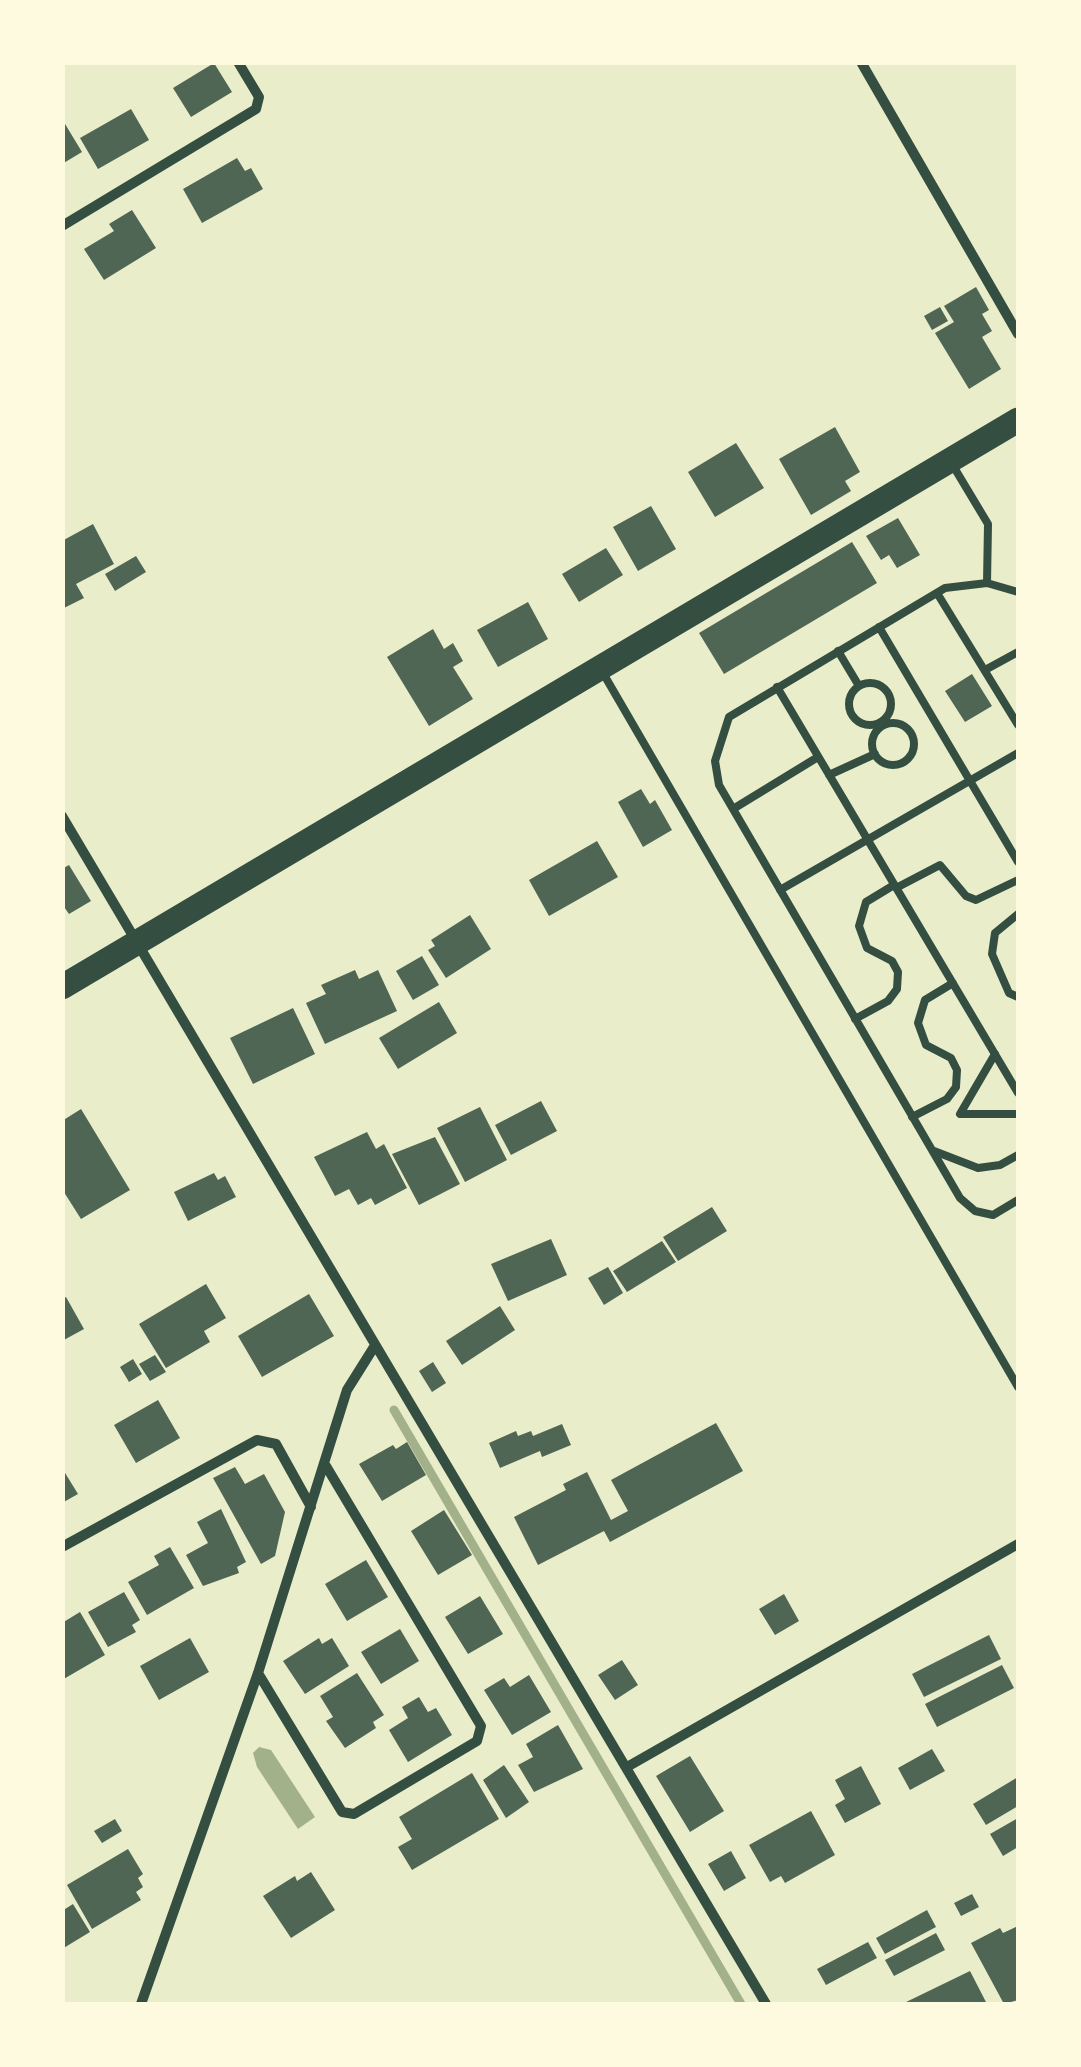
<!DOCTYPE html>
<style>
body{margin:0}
#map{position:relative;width:1081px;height:2067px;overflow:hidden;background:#e9edc9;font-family:Bitter,serif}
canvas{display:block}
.frame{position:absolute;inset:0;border:65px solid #fefae0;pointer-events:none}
</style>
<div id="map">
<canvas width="1081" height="2067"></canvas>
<div class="frame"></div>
</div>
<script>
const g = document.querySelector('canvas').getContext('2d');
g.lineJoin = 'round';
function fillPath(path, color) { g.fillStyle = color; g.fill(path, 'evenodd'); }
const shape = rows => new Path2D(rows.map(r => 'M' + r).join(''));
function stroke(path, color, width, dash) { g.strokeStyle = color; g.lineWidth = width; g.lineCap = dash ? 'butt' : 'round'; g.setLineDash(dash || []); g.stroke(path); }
const water = shape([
 [259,1747,271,1750,315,1817,298,1829,257,1767,253,1753]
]);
const stream = shape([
 [394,1410,741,2004]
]);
const building = shape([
 [214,63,232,92,191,117,173,88],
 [131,109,149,140,98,169,80,138],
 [62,119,82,152,62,164],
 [237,158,245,171,251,168,263,189,202,223,183,189],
 [132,210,156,248,104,280,84,249,114,231,109,224],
 [976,287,989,310,982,314,992,331,982,337,1001,369,969,389,935,333,954,322,944,306],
 [940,307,948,321,932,330,924,316],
 [835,427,860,472,845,481,851,491,811,515,779,459],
 [736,443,764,488,715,517,688,472],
 [651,506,676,549,638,571,613,527],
 [898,518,920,555,897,568,889,555,881,560,866,536],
 [93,524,114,564,76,584,84,598,62,609,62,541],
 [852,542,877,583,724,674,699,633],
 [606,548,623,575,579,602,562,574],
 [136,556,146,572,115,591,105,574],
 [528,602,548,639,498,667,477,630],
 [433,629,444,649,453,643,463,661,453,667,473,699,429,726,387,657],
 [972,674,992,706,965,722,945,691],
 [641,789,650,804,655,800,672,830,643,847,618,802],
 [597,841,618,877,549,916,529,880],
 [69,865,91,901,69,914,62,904,62,869],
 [470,915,491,949,446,978,428,950,435,946,431,940],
 [422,956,439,985,413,1000,396,971],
 [355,970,359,979,378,970,397,1011,325,1044,306,1003,326,994,321,985],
 [439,1002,457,1033,398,1069,379,1038],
 [293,1008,315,1054,253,1084,230,1038],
 [541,1101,557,1131,511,1155,495,1125],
 [480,1107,507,1160,465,1182,437,1128],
 [81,1109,130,1190,81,1219,62,1189,62,1121],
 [367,1132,376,1149,384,1144,407,1188,375,1205,371,1198,358,1205,349,1189,335,1196,314,1157],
 [435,1137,460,1184,419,1205,392,1154],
 [214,1173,218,1180,225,1176,236,1197,188,1221,174,1192],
 [712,1207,727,1231,678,1261,663,1237],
 [551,1239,567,1275,508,1301,491,1264],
 [662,1241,676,1262,627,1292,613,1271],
 [608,1267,623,1293,604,1305,588,1278],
 [206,1284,226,1318,204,1331,210,1342,166,1368,139,1324],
 [309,1294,334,1336,262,1377,238,1336],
 [66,1297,84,1329,62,1341,62,1299],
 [500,1306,515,1330,462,1365,446,1341],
 [155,1355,166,1372,150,1381,139,1364],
 [133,1359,142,1374,129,1382,120,1367],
 [433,1362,446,1383,432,1392,419,1371],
 [158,1400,180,1438,136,1463,114,1425],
 [716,1423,743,1471,610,1542,604,1531,538,1565,514,1517,566,1490,563,1484,587,1472,611,1520,628,1511,611,1480],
 [562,1424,571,1445,542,1457,540,1451,500,1468,489,1443,516,1431,518,1436,531,1431,533,1436],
 [407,1442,426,1475,382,1501,359,1464,393,1445,396,1449],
 [235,1467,245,1484,264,1474,285,1512,275,1556,261,1564,213,1478],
 [62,1468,78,1494,62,1503],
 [221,1509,246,1562,237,1567,239,1573,203,1586,186,1555,208,1543,197,1522],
 [444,1510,472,1555,438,1575,411,1531],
 [170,1547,194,1588,147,1615,128,1582,159,1565,154,1556],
 [366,1560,388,1597,347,1621,325,1584],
 [124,1592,140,1620,132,1625,136,1632,108,1647,88,1612],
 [784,1594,799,1621,775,1635,759,1609],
 [480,1596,503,1634,468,1654,445,1617],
 [80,1612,105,1655,62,1680,62,1623],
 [400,1629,419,1661,381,1684,361,1652],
 [989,1635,1001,1659,924,1697,912,1674],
 [190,1638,209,1672,159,1700,140,1666],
 [319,1638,322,1644,332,1638,349,1666,305,1694,283,1661],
 [622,1660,638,1685,615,1700,598,1675],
 [1002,1665,1014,1688,937,1727,925,1704],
 [357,1673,384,1715,373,1722,376,1728,345,1748,326,1721,333,1717,320,1696],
 [529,1675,551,1712,512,1735,484,1690,504,1678,510,1687],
 [419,1697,428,1712,436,1708,452,1735,408,1762,389,1730,408,1718,402,1707],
 [558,1725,583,1769,534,1792,518,1765,533,1757,526,1744],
 [932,1749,945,1771,910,1790,898,1768],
 [690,1756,724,1811,690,1832,656,1776],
 [504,1765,529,1802,506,1818,483,1780],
 [861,1766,881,1804,845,1823,835,1805,845,1799,835,1780],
 [472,1773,499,1819,412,1870,398,1847,412,1839,399,1817],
 [1018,1777,1018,1806,986,1825,973,1804],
 [811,1811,835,1855,785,1883,781,1876,770,1882,749,1845],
 [1018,1818,1018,1847,1003,1856,990,1834],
 [115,1819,122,1831,102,1843,94,1831],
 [128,1849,143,1874,138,1878,143,1887,136,1892,141,1900,92,1929,67,1885],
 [731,1851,746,1878,724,1891,708,1864],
 [311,1872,335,1910,291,1938,263,1896,295,1876,297,1881],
 [972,1894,979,1907,961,1916,954,1903],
 [73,1904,90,1932,62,1949,62,1911],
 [927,1910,936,1927,885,1954,876,1938],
 [1018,1926,1018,2000,1004,2004,971,1943,1000,1928,1003,1933],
 [936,1933,945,1950,894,1976,885,1960],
 [868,1942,877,1958,826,1985,817,1969],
 [970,1971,987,2004,902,2004]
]);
const service = shape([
 [952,464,988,524,987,583],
 [1018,592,987,583,945,588,729,717,715,761,719,785,960,1198,975,1211,993,1215,1018,1200],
 [937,593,1018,725],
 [879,627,1018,862],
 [838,651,859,686],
 [985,670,1018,652],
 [603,673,1018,1387],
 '849 704a21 21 0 1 1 42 0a21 21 0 1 1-42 0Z',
 [777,687,1018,1093],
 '872 744a21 21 0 1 1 42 0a21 21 0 1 1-42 0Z',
 [829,775,875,754],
 [733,809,818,757],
 [896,888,940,865,966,896,976,900,1018,880],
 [780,890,1018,753],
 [1018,914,995,933,992,954,1009,993,1018,997],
 [855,1019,888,1001,897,989,898,972,892,961,867,948,859,926,866,902,894,885],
 [995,1054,960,1114,1018,1114],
 [912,1117,947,1099,956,1087,957,1070,951,1058,926,1045,918,1023,925,1000,953,983],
 [934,1151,978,1168,1000,1165,1018,1155]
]);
const minor = shape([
 [861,62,1018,334],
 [62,226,256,109,259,97,238,62],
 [62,816,766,2004],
 [62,1547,257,1440,276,1444,311,1507],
 [258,1673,342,1812,354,1814,477,1741,481,1726,326,1466],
 [627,1767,1018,1544],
 [141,2004,258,1673,347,1390,374,1347]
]);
const primary = shape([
 [62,987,1018,420]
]);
fillPath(water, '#a3b18a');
stroke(stream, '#a3b18a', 9);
fillPath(building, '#4f6655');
stroke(service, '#344e41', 8);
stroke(minor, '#344e41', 10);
stroke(primary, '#344e41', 25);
</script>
